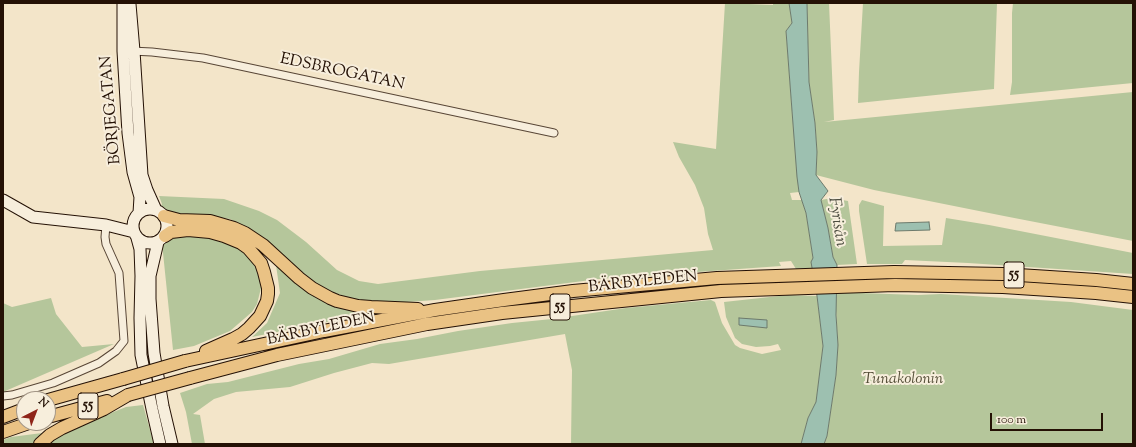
<!DOCTYPE html>
<meta charset="utf-8">
<style>
body{margin:0}
#map{position:relative;width:1136px;height:447px;overflow:hidden;background:#f3e5c9;font-family:"Sorts Mill Goudy",serif}
canvas{display:block}
.frame{position:absolute;inset:0;border:4px solid #241105;pointer-events:none}
.north{position:absolute;left:16px;top:391px;width:40px;height:40px;box-sizing:border-box;background:#f7eedc;border:1px solid #a39686;border-radius:50%;rotate:42deg;font-size:11px;font-weight:700;line-height:16px;text-align:center;color:#241105}
.north::after{content:'';display:block;margin:auto;width:14px;height:18px;background:#8f2418;clip-path:polygon(50% 0,100% 100%,50% 72%,0 100%)}
.scale{position:absolute;left:990px;top:413px;width:113px;height:18px;box-sizing:border-box;border:2px solid #241105;border-top:0;padding-left:5px;font-size:12px;line-height:14px;white-space:nowrap;color:#241105;-webkit-text-stroke:3px #f7eedc;paint-order:stroke}
</style>
<div id="map">
<canvas width="1136" height="447"></canvas>
<div class="frame"></div>
<div class="north">N</div>
<div class="scale">100 m</div>
</div>
<script>
const g = document.querySelector('canvas').getContext('2d');
g.lineJoin = 'round';
function fillPath(path, color) { g.fillStyle = color; g.fill(path, 'evenodd'); }
const shape = rows => new Path2D(rows.map(r => 'M' + r).join(''));
function stroke(path, color, width, dash) { g.strokeStyle = color; g.lineWidth = width; g.lineCap = dash ? 'butt' : 'round'; g.setLineDash(dash || []); g.stroke(path); }
function write(font, color, halo, rows, align = 'center') {
  g.font = font + ' "Sorts Mill Goudy",serif'; g.lineWidth = 4; g.setLineDash([]); g.textBaseline = 'middle'; g.strokeStyle = halo; g.fillStyle = color; for (const [text, x, y, turn = 0] of rows) {
    g.save(); g.translate(x, y); g.rotate((+turn || 0) * Math.PI / 180); g.textAlign = isNaN(turn) ? turn : align; if (halo) g.strokeText(text, 0, 0); g.fillText(text, 0, 0); g.restore();
  }
}
const green = shape([
 [725,3,773,5,773,3,789,3,792,23,786,31,791,97,799,192,790,193,792,200,802,200,806,213,813,258,813,268,796,269,791,261,779,262,781,266,599,279,435,300,393,303,353,299,322,289,258,234,230,219,192,214,166,213,160,208,162,204,159,196,224,199,259,211,277,220,306,242,337,270,359,281,378,284,480,271,713,250,708,234,704,208,695,185,679,157,673,142,716,149],
 [807,3,829,3,834,120,824,122,1133,92,1133,241,1004,216,874,190,816,175,817,152,815,123,809,82],
 [863,3,997,3,994,89,858,103,859,72],
 [1013,3,1133,3,1133,83,1010,95,1012,82,1012,13],
 [832,198,848,201,857,264,837,265,833,257,828,228,821,200],
 [862,200,884,206,883,246,942,245,946,218,989,225,1133,253,1133,274,968,263,905,260,902,264,867,264,859,211,859,205],
 [186,235,221,240,245,252,260,273,261,288,257,304,252,312,230,331,194,346,173,350,162,243,171,236],
 [276,265,281,267,326,302,341,308,372,313,252,337,267,323,280,293],
 [835,293,860,293,918,295,941,294,1071,302,1133,310,1133,444,824,444,827,436,836,375,838,345],
 [788,295,817,296,823,346,816,403,808,418,801,444,571,444,572,370,565,334,389,364,372,363,334,373,290,387,236,392,214,399,193,414,200,415,205,444,192,444,186,412,180,393,207,384,228,382,299,364,329,359,380,344,417,339,458,331,512,323,552,319,626,308,711,300,715,302,722,323,735,345,740,348,762,354,781,350,778,344,770,346,756,347,742,344,735,338,726,317,724,302],
 [51,298,56,314,82,347,114,344,3,392,3,303,12,307],
 [143,405,154,444,48,444,66,431,126,407],
 [42,433,35,444,3,444,3,440,11,437]
]);
const water = shape([
 [789,3,807,3,809,82,815,123,817,152,816,175,828,191,821,200,828,228,833,257,837,265,836,315,838,345,836,375,827,436,824,444,801,444,808,418,816,402,823,346,817,296,811,262,813,258,806,213,799,192,797,177,786,31,792,23,789,3],
 [929,222,930,230,895,231,896,223,929,222],
 [739,318,767,320,767,328,739,325,739,318]
]);
const street = shape([
 [131,51,152,52,203,58,554,133],
 [3,396,12,395,53,383,99,363,116,351,124,341,119,273,106,244,105,237,106,225]
]);
const secondary = shape([
 [123,3,123,51,128,133,133,172,140,197,139,213],
 [130,4,134,51,142,175,147,190,156,210],
 [3,200,33,217,106,225,134,232],
 '133 226a17 17 0 1 1 34 0a17 17 0 1 1-34 0Z',
 [137,238,140,249,141,276,140,318,141,355,152,409,160,444],
 [158,242,150,276,150,299,154,353,163,406,172,444]
]);
const primary = shape([
 [164,216,179,220,210,221,234,228,245,233,263,245,299,278,312,288,330,298,337,301,358,306,371,307,418,309],
 [165,236,171,232,188,230,210,232,224,236,241,243,248,248,261,263,264,272,268,288,268,294,267,301,260,316,249,328,242,334,233,339,206,351],
 [185,361,324,331,435,310,504,300,573,291,717,278,894,272,1003,274,1096,280,1133,284],
 [190,378,277,355,427,324,502,313,721,291,895,285,1003,287,1096,293,1133,297],
 [48,400,123,379],
 [3,417,24,409],
 [48,417,107,401],
 [3,432,29,423],
 [40,444,50,435,62,428,104,409,128,395]
]);
const primaryBridge = shape([
 [123,379,185,361],
 [128,395,190,378]
]);
const shields = [
 [1014,275,20],
 [560,307,20],
 [88,406,20]
];
const shieldNames = [
 ["55",1014,275],
 ["55",560,307],
 ["55",88,406]
];
const streetNames = [
 ["EDSBROGATAN",342,73,12],
 ["BÖRJEGATAN",112,110,-95],
 ["BÄRBYLEDEN",643,283,-6],
 ["BÄRBYLEDEN",321,330,-12]
];
const parkNames = [
 ["Tunakolonin",903,380]
];
const waterNames = [
 ["Fyrisån",836,222,81]
];
fillPath(green, '#b5c69b');
fillPath(water, '#9dc0b0');
stroke(water, '#6d7a6c', 1);
stroke(street, '#584636', 9);
stroke(secondary, '#241105', 13);
stroke(primary, '#241105', 14);
stroke(street, '#f7eedc', 7);
stroke(secondary, '#f7eedc', 11);
stroke(primary, '#eac284', 12);
stroke(primaryBridge, '#241105', 14, []);
stroke(primaryBridge, '#eac284', 12);
for (const [x, y, w] of shields) { const box = new Path2D(); box.roundRect(x - w / 2, y - 13, w, 26, 3); g.fillStyle = '#f7eedc'; g.fill(box); stroke(box, '#241105', 1); }
write('bold 15px', '#241105', null, shieldNames);
write('16px', '#241105', '#f7eedc', streetNames);
write('italic 16px', '#57503a', '#f7eedc', parkNames);
write('italic 17px', '#4e4e41', '#f7eedc', waterNames);
</script>
